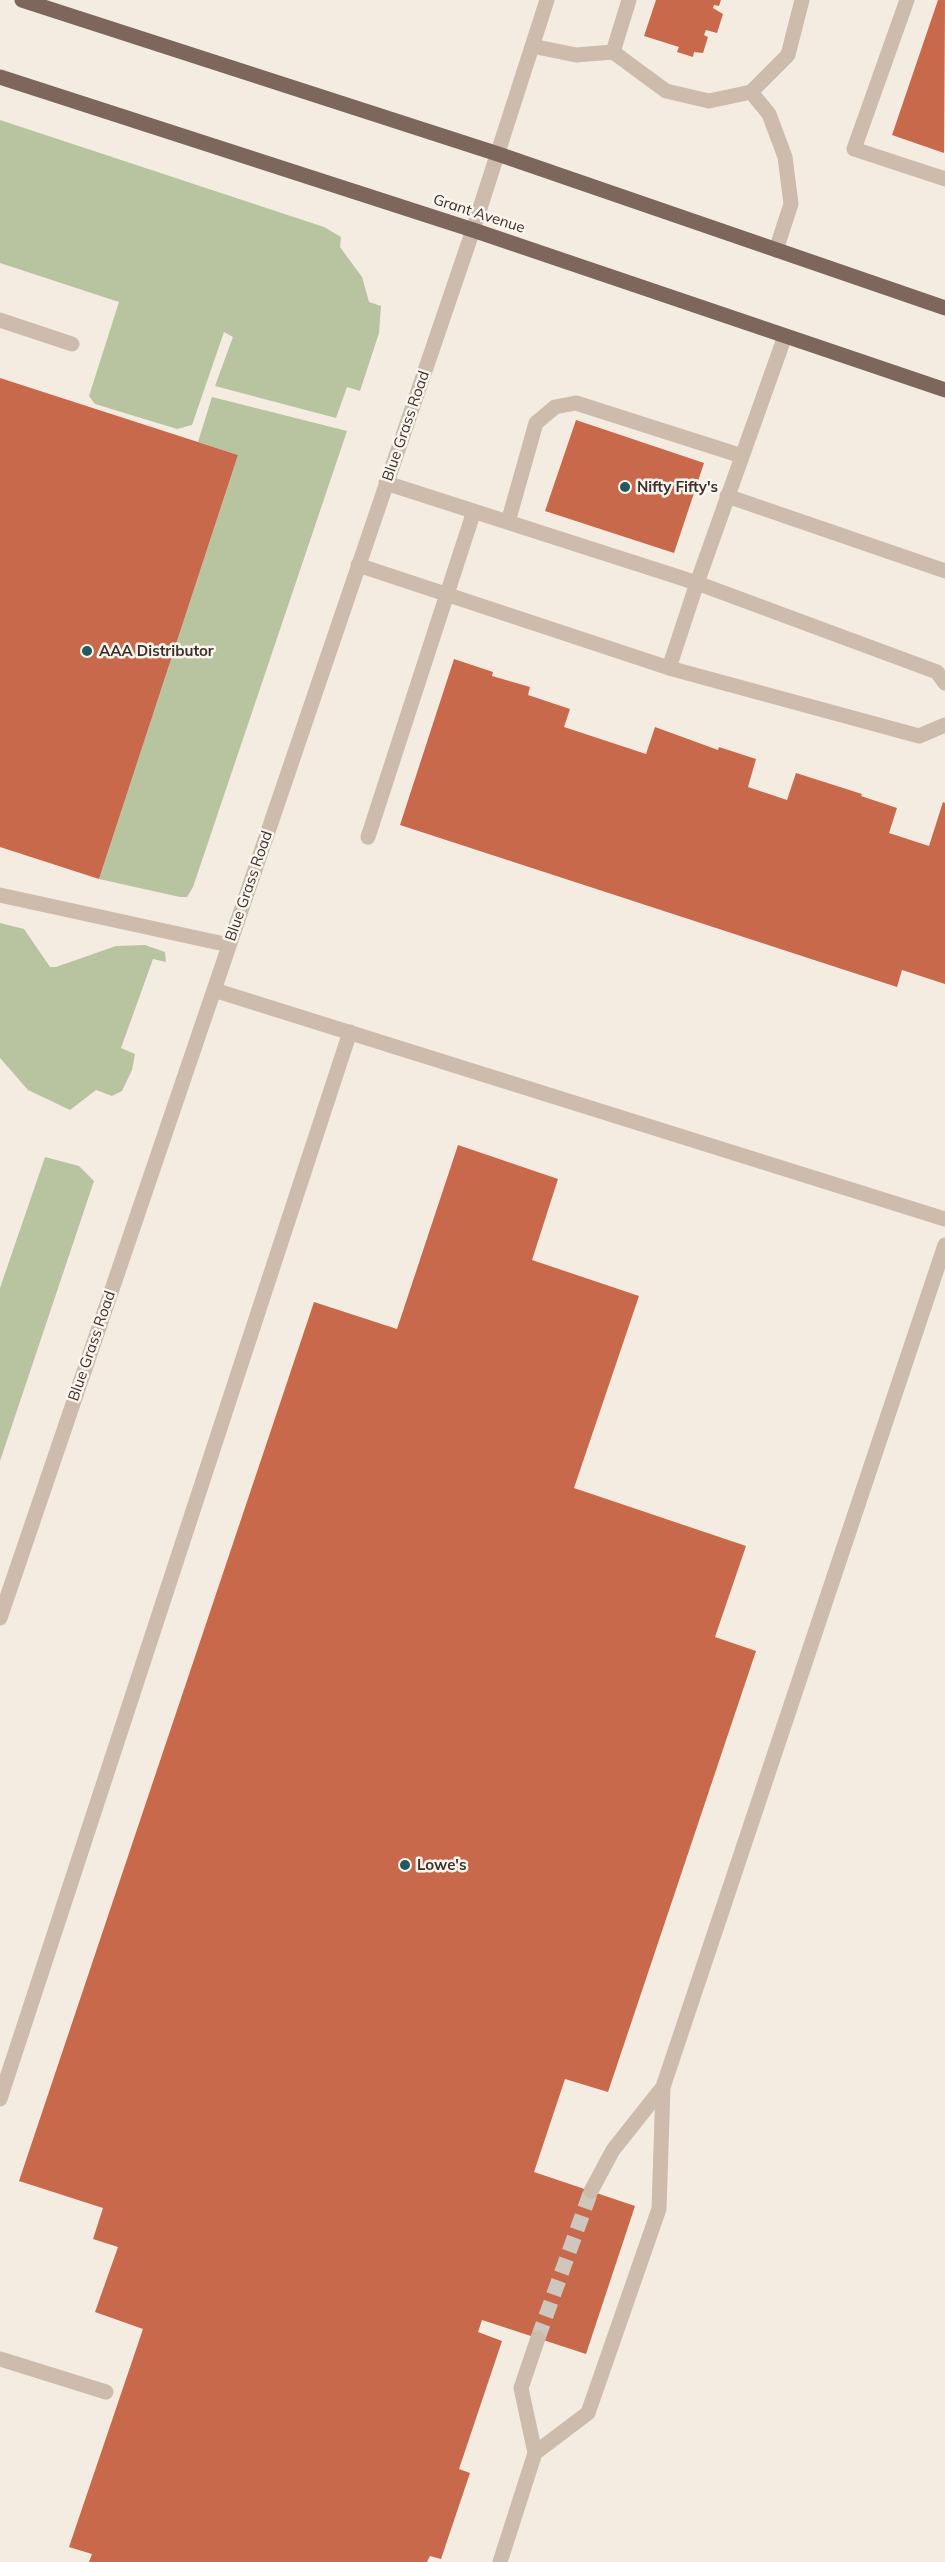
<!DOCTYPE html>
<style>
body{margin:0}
canvas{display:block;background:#f4ebe1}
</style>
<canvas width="945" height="2562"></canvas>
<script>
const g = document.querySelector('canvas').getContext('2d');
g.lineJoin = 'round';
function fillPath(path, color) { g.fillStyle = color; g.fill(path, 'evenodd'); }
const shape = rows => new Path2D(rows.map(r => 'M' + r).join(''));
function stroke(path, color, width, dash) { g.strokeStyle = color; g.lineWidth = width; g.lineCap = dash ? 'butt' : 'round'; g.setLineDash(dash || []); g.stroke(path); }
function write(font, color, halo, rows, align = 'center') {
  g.font = font + ' Mulish,sans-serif'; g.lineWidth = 5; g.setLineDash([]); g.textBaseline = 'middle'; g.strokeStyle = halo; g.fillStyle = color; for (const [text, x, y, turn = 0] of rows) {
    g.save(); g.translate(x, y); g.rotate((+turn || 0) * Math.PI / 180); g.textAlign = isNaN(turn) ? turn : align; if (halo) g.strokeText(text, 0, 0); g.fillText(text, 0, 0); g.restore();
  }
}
const green = shape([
 [0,120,324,227,341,237,340,247,362,277,369,302,381,306,379,333,360,391,347,387,336,418,215,386,233,337,224,332,192,425,177,429,95,404,89,396,119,302,0,263],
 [212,397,347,431,193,887,187,897,180,897,99,879,238,455,198,442],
 [0,923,24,929,50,967,56,967,116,946,145,945,165,952,166,962,153,959,121,1048,135,1054,132,1070,122,1091,112,1096,96,1090,70,1110,28,1090,0,1058],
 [45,1157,79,1166,94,1181,0,1461,0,1288]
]);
const building = shape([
 [656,0,721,0,719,6,714,5,713,8,723,14,717,33,706,30,704,35,708,37,703,53,694,52,693,57,677,52,679,47,644,36],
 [938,0,945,0,944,153,892,135],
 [0,378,238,455,99,879,0,847],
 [576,420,704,463,674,553,545,511],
 [454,659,493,672,492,676,530,687,528,695,570,709,564,727,646,754,655,727,718,750,719,747,756,759,748,787,787,800,796,773,862,794,861,796,897,808,889,833,929,846,943,802,945,803,945,984,902,970,897,987,400,825],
 [458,1145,558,1179,532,1260,639,1296,574,1488,746,1546,715,1637,756,1651,608,2092,565,2079,534,2172,635,2206,586,2354,482,2320,478,2332,502,2341,459,2469,470,2473,441,2559,430,2556,427,2562,89,2562,92,2554,69,2547,143,2329,95,2312,118,2247,93,2239,103,2208,19,2181,314,1302,397,1329]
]);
const minorTunnel = shape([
 [538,2338,591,2191]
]);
const minor = shape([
 [907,0,854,149,945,179],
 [532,46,576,55,613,52,666,91,709,101,751,92,788,55,802,0],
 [613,52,629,0],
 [751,92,769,114,785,157,791,204,776,250],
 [0,320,72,344],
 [386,483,697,583,937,672,945,683],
 [727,496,945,571],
 [508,522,536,423,555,407,576,403,742,456],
 [358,565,669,668,919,736,945,725],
 [669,668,697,583,785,336],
 [368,837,474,511],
 [0,895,229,945],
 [214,990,945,1219],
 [0,1618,473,230,547,0],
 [0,2099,350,1032],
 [591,2191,613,2150,663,2087],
 [0,2359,106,2392],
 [535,2453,521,2388,538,2338],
 [500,2562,535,2453,588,2413,659,2209,663,2087,945,1245]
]);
const major = shape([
 [22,0,498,154,945,308],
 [0,77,473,230,945,390]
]);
const markers = [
 [625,487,6,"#1f5a5e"],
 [87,651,6,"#1f5a5e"],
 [405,1865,6,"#1f5a5e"]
];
const streetNames = [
 ["Grant Avenue",479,214,18],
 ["Blue Grass Road",406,426,-71],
 ["Blue Grass Road",249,886,-71],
 ["Blue Grass Road",92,1346,-71]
];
const poiNames = [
 ["Nifty Fifty's",637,487],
 ["AAA Distributor",99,651],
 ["Lowe's",417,1865]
];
fillPath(green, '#b8c4a0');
fillPath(building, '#c8694b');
stroke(minorTunnel, '#cfc6bd', 15, [15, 8]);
stroke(minor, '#cdbbac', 15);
stroke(major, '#7d675c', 15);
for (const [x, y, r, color] of markers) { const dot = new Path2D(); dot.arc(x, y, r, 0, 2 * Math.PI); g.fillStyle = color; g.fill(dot); stroke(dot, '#fbf5ee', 2); }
write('15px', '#3b302b', '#fbf5ee', streetNames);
write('bold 15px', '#3b302b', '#fbf5ee', poiNames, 'left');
</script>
